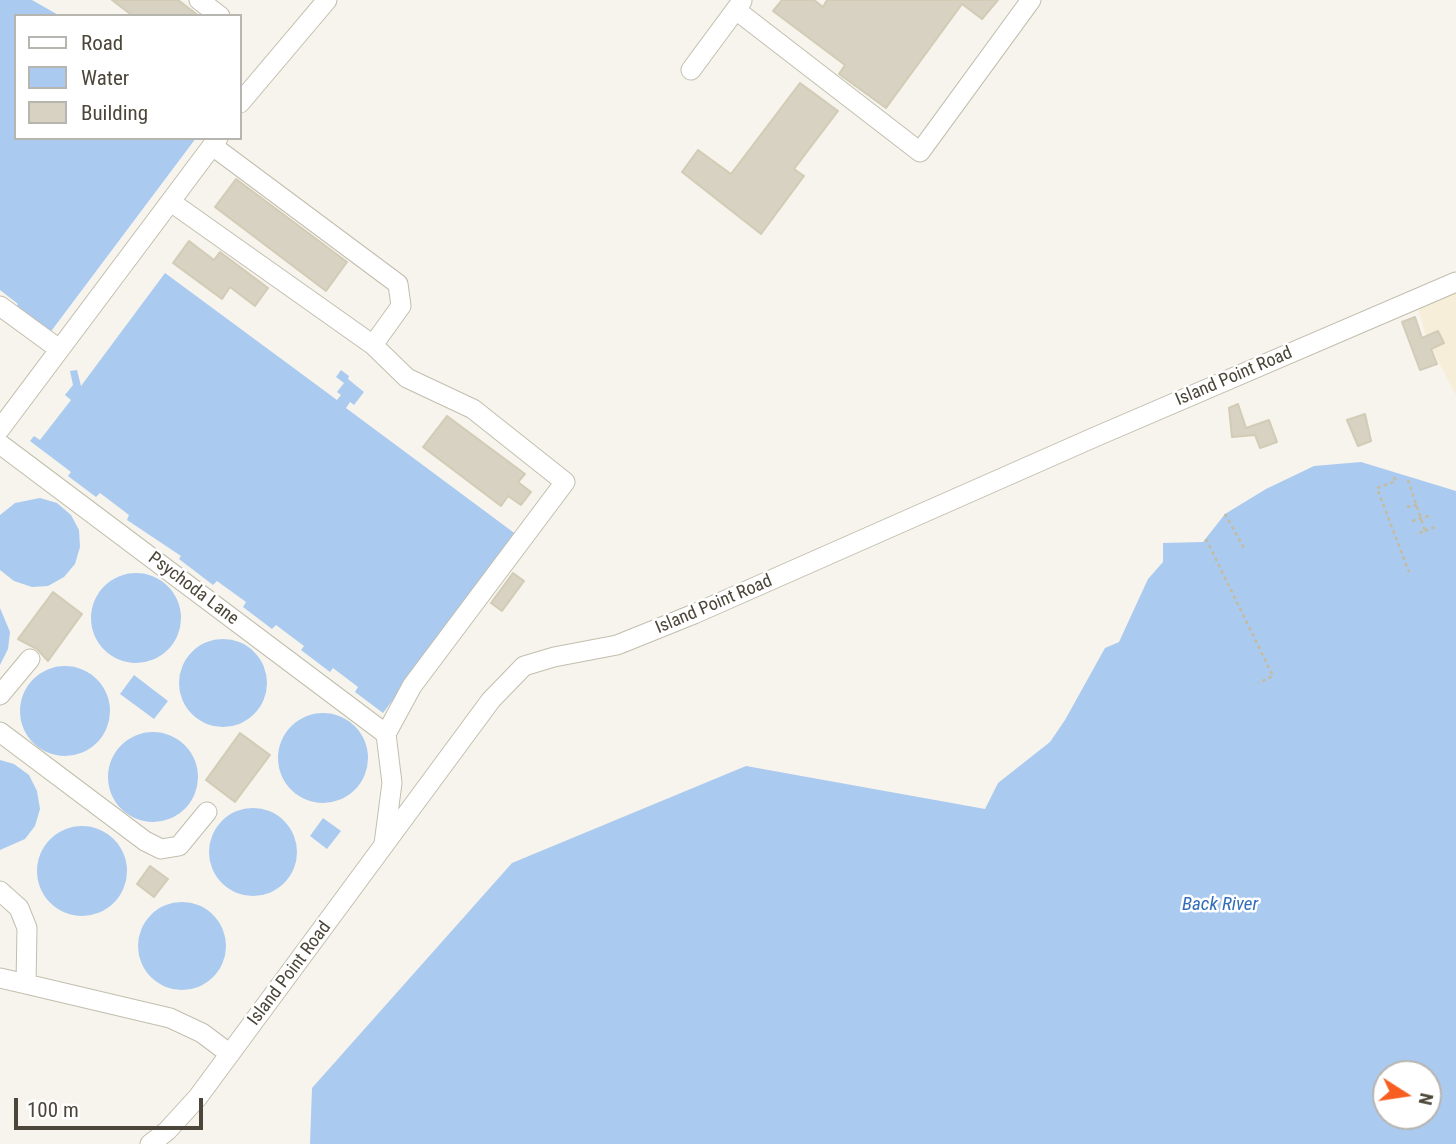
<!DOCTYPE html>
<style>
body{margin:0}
#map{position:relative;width:1456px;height:1144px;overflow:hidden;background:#f6f4ec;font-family:"Roboto Condensed",sans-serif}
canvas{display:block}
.legend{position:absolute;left:14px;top:14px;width:228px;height:126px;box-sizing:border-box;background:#fff;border:2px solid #b7b5b0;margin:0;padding:9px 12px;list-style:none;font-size:21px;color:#4b4639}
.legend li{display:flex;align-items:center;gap:14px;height:35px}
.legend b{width:35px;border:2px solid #b7b5b0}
.north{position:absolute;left:1372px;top:1060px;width:70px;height:70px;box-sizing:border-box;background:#fff;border:2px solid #b7b5b0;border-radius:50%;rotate:102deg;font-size:19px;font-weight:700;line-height:28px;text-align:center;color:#4b4639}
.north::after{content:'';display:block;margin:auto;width:24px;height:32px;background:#f75f22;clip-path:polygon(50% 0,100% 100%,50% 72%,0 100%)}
.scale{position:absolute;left:14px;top:1098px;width:189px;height:32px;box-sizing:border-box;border:4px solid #4b4639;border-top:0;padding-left:9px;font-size:21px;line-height:24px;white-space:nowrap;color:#4b4639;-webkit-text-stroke:5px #fff;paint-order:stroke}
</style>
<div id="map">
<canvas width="1456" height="1144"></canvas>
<ul class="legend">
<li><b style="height:9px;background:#fff"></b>Road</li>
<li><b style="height:19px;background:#abcaf0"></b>Water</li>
<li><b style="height:19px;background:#d7d2c1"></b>Building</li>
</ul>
<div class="north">N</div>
<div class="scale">100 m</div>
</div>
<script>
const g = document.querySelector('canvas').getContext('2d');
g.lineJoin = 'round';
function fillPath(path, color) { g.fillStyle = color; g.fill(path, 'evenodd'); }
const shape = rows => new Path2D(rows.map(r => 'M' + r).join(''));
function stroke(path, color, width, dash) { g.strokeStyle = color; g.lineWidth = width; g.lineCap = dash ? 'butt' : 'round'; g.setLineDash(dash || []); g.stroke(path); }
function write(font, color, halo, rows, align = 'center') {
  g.font = font + ' "Roboto Condensed",sans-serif'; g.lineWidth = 5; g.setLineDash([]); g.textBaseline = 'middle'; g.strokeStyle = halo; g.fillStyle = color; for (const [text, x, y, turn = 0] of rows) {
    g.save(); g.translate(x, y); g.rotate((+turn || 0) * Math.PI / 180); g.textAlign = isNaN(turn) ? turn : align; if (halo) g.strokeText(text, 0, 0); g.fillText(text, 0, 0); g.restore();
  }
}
const commercial = shape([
 [1456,289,1456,395,1427,340,1417,304]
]);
const water = shape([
 [0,0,32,0,60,16,16,16,16,138,196,138,49,334,15,309,18,304,0,290],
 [165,273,337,400,341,395,337,392,344,383,336,377,341,370,349,376,348,379,364,392,354,405,350,402,346,408,517,535,383,713,355,692,358,687,333,668,330,672,301,650,304,646,276,625,272,629,243,607,246,602,217,581,213,585,179,559,181,556,127,520,129,515,100,493,96,497,68,476,71,472,30,441,34,436,40,440,71,400,65,395,73,385,70,371,77,370,81,386],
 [1361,462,1456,491,1456,1144,310,1144,312,1088,512,863,746,766,985,809,998,783,1050,742,1065,720,1105,648,1119,642,1148,579,1163,562,1163,543,1203,542,1225,514,1266,489,1314,466],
 [1386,1074,1428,1074,1428,1116,1386,1116],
 [40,498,57,503,71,515,79,530,80,547,75,564,64,577,48,586,32,587,14,581,0,570,0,515,15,503],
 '91 618a45 45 0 1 1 90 0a45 45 0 1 1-90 0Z',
 [0,608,10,632,8,649,0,665],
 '179 683a44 44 0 1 1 88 0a44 44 0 1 1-88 0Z',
 '20 711a45 45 0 1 1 90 0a45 45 0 1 1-90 0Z',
 [134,675,168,701,154,719,120,694],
 '278 758a45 45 0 1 1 90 0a45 45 0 1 1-90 0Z',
 '108 777a45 45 0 1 1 90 0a45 45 0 1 1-90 0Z',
 [0,760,14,764,29,775,37,791,40,809,35,826,25,839,0,850],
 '209 852a44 44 0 1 1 88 0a44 44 0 1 1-88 0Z',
 [323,818,341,831,327,849,310,836],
 '37 871a45 45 0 1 1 90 0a45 45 0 1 1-90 0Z',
 '138 946a44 44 0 1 1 88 0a44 44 0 1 1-88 0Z'
]);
const building = shape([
 [112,0,178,0,199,16,133,16,112,0],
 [782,0,814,0,823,7,827,0,998,0,982,19,962,4,886,108,839,74,845,65,773,11,782,0],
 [800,83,838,111,794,169,804,176,761,234,682,172,698,150,731,174,800,83],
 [236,179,347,262,326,291,215,207,236,179],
 [189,241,214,260,220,252,268,288,255,306,230,287,222,299,173,263,189,241],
 [1415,317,1422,338,1438,331,1444,343,1431,349,1437,364,1420,370,1402,322,1415,317],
 [1238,404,1246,428,1269,420,1277,442,1260,448,1255,435,1232,437,1229,408,1238,404],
 [1365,414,1371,441,1358,446,1347,420,1365,414],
 [447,416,525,474,518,482,531,492,521,505,508,496,501,506,423,447,447,416],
 [513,573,524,581,502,611,491,603,513,573],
 [53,592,82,614,48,661,37,649,18,639,53,592],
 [240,733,270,755,235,802,206,780,240,733],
 [150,866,168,879,154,897,137,884,150,866]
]);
const path = shape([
 [1394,477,1396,481,1377,488,1409,572],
 [1408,480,1425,531,1416,534],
 [1407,507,1417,505],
 [1225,514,1245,550],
 [1412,521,1432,515],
 [1425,531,1435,527],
 [1206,539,1273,676,1258,683]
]);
const minor = shape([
 [199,0,220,16],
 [736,10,920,152,1031,0],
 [691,70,742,1],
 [240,103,327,0],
 [214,147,398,284,401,306,373,345],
 [171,202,373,345,407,378,473,409,565,482,412,686,386,734,392,783,384,844],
 [0,306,59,349],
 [0,429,218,138],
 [0,444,386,734],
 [0,695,30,659],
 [0,732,145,841,161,849,179,846,207,812],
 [0,891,19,908,27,928,26,984,170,1018,202,1033,230,1054],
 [0,978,26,984],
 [150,1144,167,1131,198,1097,491,700,524,666,554,657,617,645,694,614,1095,437,1456,282]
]);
const streetNames = [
 ["Island Point Road",1234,377,-23],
 ["Psychoda Lane",193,589,37],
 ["Island Point Road",714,605,-23],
 ["Island Point Road",290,974,-53]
];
const waterNames = [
 ["Back River",1220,905]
];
fillPath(commercial, '#f6eed9');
fillPath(water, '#abcaf0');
fillPath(building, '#d7d2c1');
stroke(building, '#d2cbb5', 2);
stroke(minor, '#c2beae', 21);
stroke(path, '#c3bca0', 2.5, [3.5, 3.5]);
stroke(minor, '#fff', 19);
write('18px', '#4b4639', '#fff', streetNames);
write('italic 19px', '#326db7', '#fff', waterNames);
</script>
